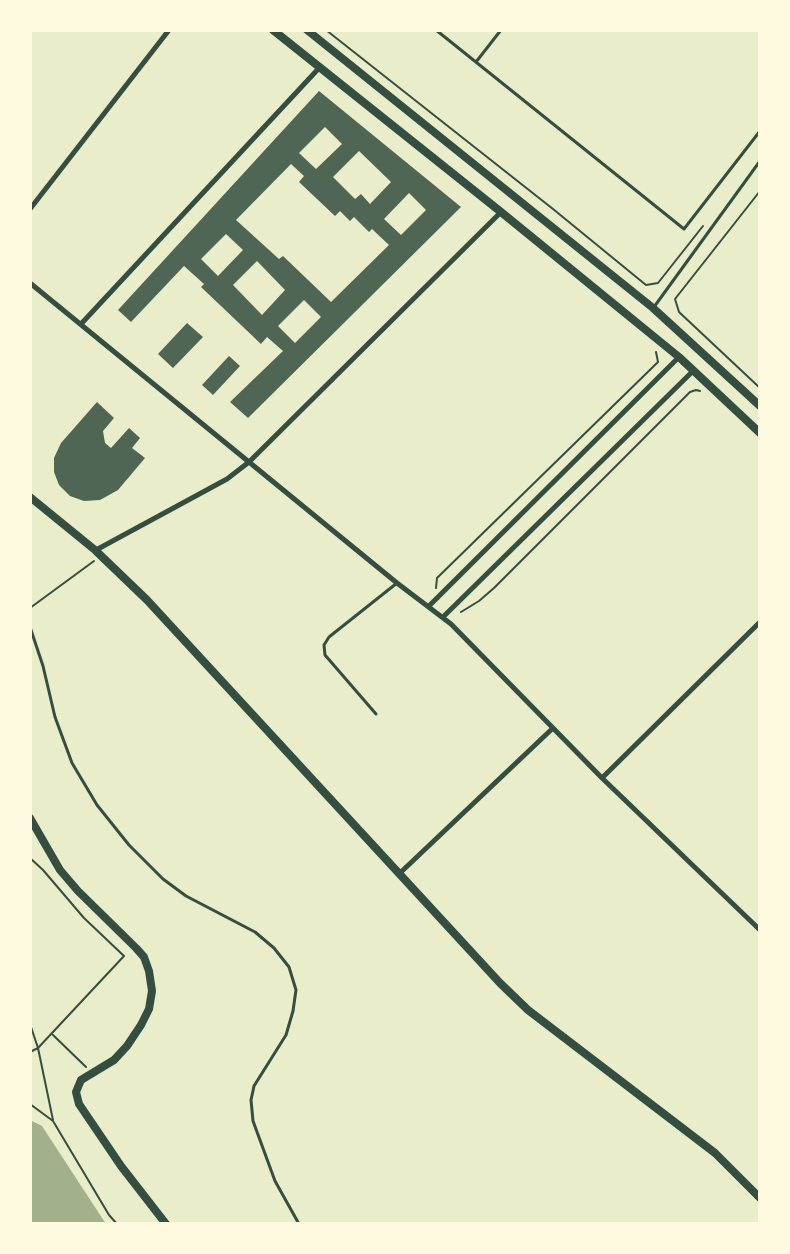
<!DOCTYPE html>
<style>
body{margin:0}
#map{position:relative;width:790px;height:1254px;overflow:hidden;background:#e9edc9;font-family:Mulish,sans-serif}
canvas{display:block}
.frame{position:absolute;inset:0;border:32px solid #fefae0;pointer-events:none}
</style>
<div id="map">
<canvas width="790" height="1254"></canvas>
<div class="frame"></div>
</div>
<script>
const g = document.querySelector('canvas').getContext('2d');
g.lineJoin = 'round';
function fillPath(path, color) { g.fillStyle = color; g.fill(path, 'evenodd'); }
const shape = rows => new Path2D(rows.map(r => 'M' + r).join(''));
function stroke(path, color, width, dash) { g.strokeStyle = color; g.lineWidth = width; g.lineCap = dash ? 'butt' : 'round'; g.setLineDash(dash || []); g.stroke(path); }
const water = shape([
 [30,1120,42,1126,106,1224,30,1224]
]);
const building = shape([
 [319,91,461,207,248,418,230,402,283,351,267,337,261,344,201,287,204,284,184,266,131,322,118,310],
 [325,127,342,144,316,169,299,153],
 [359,151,391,182,370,204,361,194,355,199,333,177],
 [291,164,304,176,299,182,335,216,340,211,350,221,354,217,369,232,372,229,389,245,331,302,283,256,279,259,236,220],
 [409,193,426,210,401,235,384,219],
 [226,234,243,250,218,276,201,259],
 [257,261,285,290,262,315,233,285],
 [304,300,321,317,295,343,278,326],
 [187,323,203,337,173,368,158,354],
 [229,356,240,366,213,395,202,385],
 [97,402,114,418,103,431,105,443,111,448,129,428,140,438,132,448,145,458,118,490,100,500,84,501,70,496,59,485,54,472,54,458,61,443]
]);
const path = shape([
 [326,30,553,209,646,285,658,283,703,226],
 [760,191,675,299,679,312,760,388],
 [436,588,437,578,658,362,656,352],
 [30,608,94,561],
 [461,612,479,601,494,588,690,392,696,390,700,391],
 [30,858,43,870,84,918,124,956,38,1048,30,1052],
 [30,1024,38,1048,53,1120],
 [53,1035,86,1067],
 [30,1104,53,1121,109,1215,117,1224]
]);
const service = shape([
 [436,30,684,229,760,131],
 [476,62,501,30],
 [654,307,760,161],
 [30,627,43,666,55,717,72,763,97,805,129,845,163,879,186,896,255,932,274,948,289,967,296,990,293,1011,286,1035,254,1086,251,1100,253,1121,275,1181,299,1224],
 [376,714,325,655,324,645,329,637,397,583]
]);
const minor = shape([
 [30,209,169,30],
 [30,283,397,583,451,624,602,778,760,930],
 [81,324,320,67],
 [96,550,227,479,249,462,501,212],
 [429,606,679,357],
 [443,617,693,371],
 [602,778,760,622],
 [400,873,553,728]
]);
const secondary = shape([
 [273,30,501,212,679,357,760,433],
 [307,30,653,308,760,406],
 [30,497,95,550,147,600,500,983,528,1010,715,1153,760,1198],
 [30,818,60,870,78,891,136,948,144,957,149,971,152,991,149,1009,141,1025,127,1046,114,1060,81,1080,76,1092,79,1104,121,1166,166,1224]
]);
fillPath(water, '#a3b18a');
fillPath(building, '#4f6655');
stroke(path, '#344e41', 2);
stroke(service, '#344e41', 3);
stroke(minor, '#344e41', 5);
stroke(secondary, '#344e41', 8);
</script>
